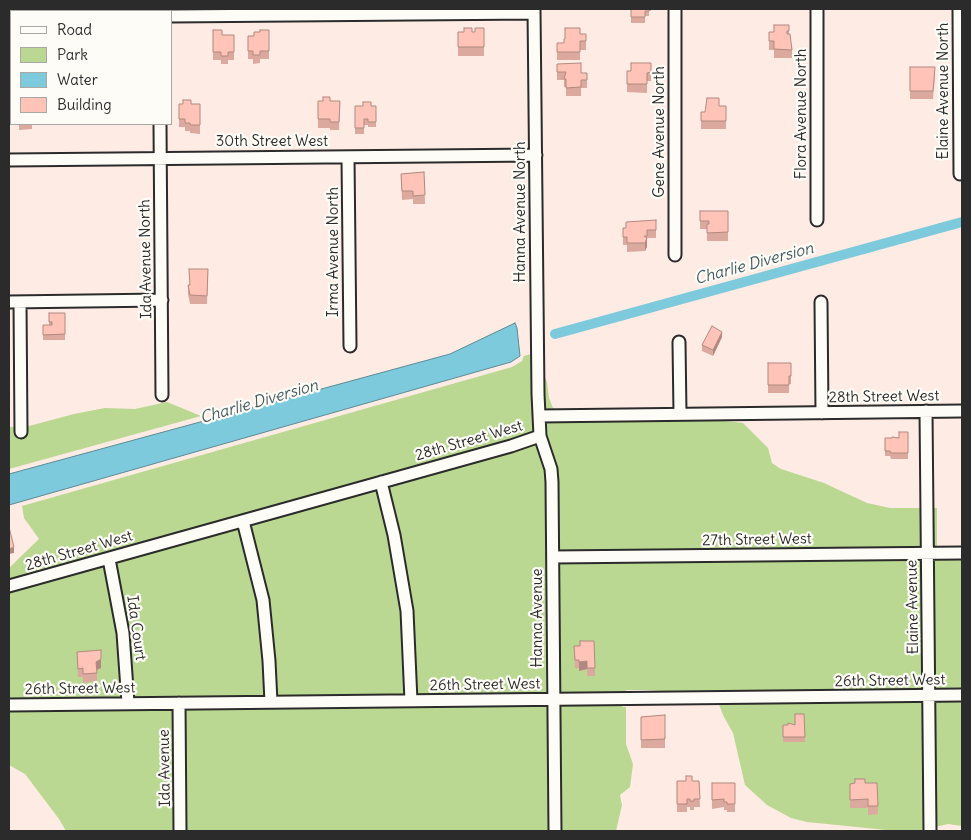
<!DOCTYPE html>
<style>
body{margin:0}
#map{position:relative;width:971px;height:840px;overflow:hidden;background:#feebe4;font-family:Delius,sans-serif}
canvas{display:block}
.frame{position:absolute;inset:0;border:10px solid #2b2b2b;pointer-events:none}
.legend{position:absolute;left:10px;top:10px;width:162px;height:115px;box-sizing:border-box;background:#fdfcf7;border:1px solid #a9a8a5;margin:0;padding:6px 9px;list-style:none;font-size:15px;color:#2b2b2b}
.legend li{display:flex;align-items:center;gap:10px;height:25px}
.legend b{width:25px;border:1px solid #a9a8a5}
</style>
<div id="map">
<canvas width="971" height="840"></canvas>
<div class="frame"></div>
<ul class="legend">
<li><b style="height:6px;background:#fdfcf7"></b>Road</li>
<li><b style="height:14px;background:#bad891"></b>Park</li>
<li><b style="height:14px;background:#7ccadb"></b>Water</li>
<li><b style="height:14px;background:#ffc4b7"></b>Building</li>
</ul>
</div>
<script>
const g = document.querySelector('canvas').getContext('2d');
g.lineJoin = 'round';
function fillPath(path, color) { g.fillStyle = color; g.fill(path, 'evenodd'); }
const shape = rows => new Path2D(rows.map(r => 'M' + r).join(''));
function stroke(path, color, width, dash) { g.strokeStyle = color; g.lineWidth = width; g.lineCap = dash ? 'butt' : 'round'; g.setLineDash(dash || []); g.stroke(path); }
function write(font, color, halo, rows, align = 'center') {
  g.font = font + ' Delius,sans-serif'; g.lineWidth = 4.5; g.setLineDash([]); g.textBaseline = 'middle'; g.strokeStyle = halo; g.fillStyle = color; for (const [text, x, y, turn = 0] of rows) {
    g.save(); g.translate(x, y); g.rotate((+turn || 0) * Math.PI / 180); g.textAlign = isNaN(turn) ? turn : align; if (halo) g.strokeText(text, 0, 0); g.fillText(text, 0, 0); g.restore();
  }
}
const green = shape([
 [535,353,547,382,549,398,557,418,564,423,663,417,707,419,743,423,768,448,772,463,781,469,824,483,867,503,890,508,937,508,937,553,962,553,962,826,948,824,923,830,886,830,807,822,791,818,767,805,745,785,733,733,724,717,715,695,646,690,626,690,622,707,626,707,626,744,633,764,630,787,620,795,622,805,616,831,66,831,59,819,25,774,9,765,9,568,39,539,24,518,22,506,512,367,522,361,524,356],
 [167,402,201,416,9,469,9,427,29,426,74,414,105,408,135,409]
]);
const water = shape([
 [515,323,517,328,520,356,511,362,9,505,9,474,450,354,515,323]
]);
const canal = shape([
 [555,334,962,222]
]);
const minor = shape([
 [534,9,538,394,540,436,551,469,552,482,555,831],
 [675,9,675,255],
 [959,9,960,174],
 [159,11,159,9],
 [171,16,534,13],
 [9,18,11,18],
 [160,124,162,395],
 [348,157,350,346],
 [9,160,536,155],
 [817,220,817,9],
 [9,302,162,300],
 [20,302,21,432],
 [821,302,822,413],
 [679,342,680,414],
 [926,411,930,831],
 [539,416,962,411],
 [381,482,394,535,407,611,411,701],
 [243,521,263,600,269,661,271,702],
 [553,557,962,553],
 [109,559,123,633,128,703],
 [9,586,511,446,540,436],
 [179,703,180,831],
 [9,705,962,695]
]);
const wall = shape([
 [631,9,651,9,651,11,649,11,649,16,645,16,645,23,631,23],
 [789,25,789,34,792,50,792,58,774,58,774,50,769,50,769,32,774,32],
 [484,28,484,56,458,56,458,32,475,32],
 [213,30,222,35,234,35,234,60,228,60,228,64,221,64,221,60,213,60],
 [269,30,269,59,260,59,260,63,253,64,253,59,248,59,248,36,254,36,260,32],
 [580,34,586,34,586,50,580,50,580,60,557,60,557,43,564,43],
 [651,63,651,81,647,81,647,93,627,92,627,71,631,71],
 [557,64,581,73,587,73,587,88,581,88,581,96,566,96,566,87,564,87,564,80,557,80],
 [910,67,935,75,933,99,910,99],
 [318,101,340,101,339,130,330,130,330,128,318,128],
 [179,104,200,104,200,134,190,133,190,131,185,131,185,127,179,127],
 [355,106,376,106,376,127,368,127,368,125,364,125,364,134,355,134],
 [719,106,726,106,726,129,701,129,701,112,705,112],
 [19,124,32,124,32,129,19,130],
 [424,172,425,204,413,204,413,199,402,200,401,174],
 [700,211,728,211,728,241,707,241,707,229,700,229],
 [656,220,656,238,647,238,647,245,645,251,627,252,627,245,623,245,623,228,626,228],
 [208,269,207,304,190,304,188,294,188,285,189,285],
 [49,313,65,313,65,340,43,340,43,325,49,325],
 [722,337,713,356,702,351,702,345],
 [768,363,791,363,791,384,789,384,789,393,768,393],
 [908,432,908,459,891,459,890,456,885,456,885,438,899,438],
 [574,646,595,668,595,676,587,676,587,669,579,671,579,668,575,668],
 [77,652,101,668,97,670,97,681,83,683,83,677,78,677],
 [804,714,805,742,783,742,783,725,795,725],
 [665,715,665,748,641,748,641,717],
 [677,781,699,781,700,807,694,807,694,810,690,810,690,807,687,807,687,812,677,812],
 [712,783,735,783,735,812,727,812,727,810,724,810,724,807,712,809],
 [877,783,878,814,868,815,868,808,850,808,850,784]
]);
const shadedWall = shape([
 [647,238,647,247,645,251,645,243],
 [722,332,722,337,713,356,713,350],
 [14,547,14,553,9,554,9,549],
 [101,659,101,668,96,670,96,662],
 [587,661,587,669,579,671,579,662]
]);
const building = shape([
 [631,9,649,9,649,11,645,11,645,17,631,17,631,9],
 [774,25,789,25,789,31,787,31,787,34,790,34,792,50,774,49,774,41,769,41,769,32,774,32,774,25],
 [464,28,472,28,472,32,475,32,475,28,484,28,484,47,458,47,458,32,464,32,464,28],
 [565,28,580,28,580,34,586,34,586,41,580,41,580,52,557,52,557,43,564,43,564,39,565,39,565,28],
 [213,30,222,30,222,35,234,35,234,52,228,52,228,56,221,56,221,52,213,52,213,30],
 [260,30,269,30,269,51,260,51,260,55,253,55,253,51,248,51,248,36,254,36,254,32,260,32,260,30],
 [581,63,581,73,587,73,587,80,581,80,581,87,566,88,566,79,564,79,566,72,557,72,557,64,581,63],
 [631,63,651,63,651,72,647,73,647,84,627,84,627,71,631,71,631,63],
 [910,67,935,67,933,91,910,91,910,67],
 [323,97,330,97,330,101,340,101,339,122,330,122,330,119,318,119,318,101,323,101,323,97],
 [707,98,719,98,719,106,726,106,726,121,701,121,701,112,705,112,707,98],
 [183,100,191,100,191,104,200,104,200,125,190,125,190,123,185,123,185,119,179,119,179,104,183,104,183,100],
 [363,102,371,102,371,106,376,106,376,122,368,122,368,119,364,119,364,128,355,128,355,106,363,106,363,102],
 [424,172,425,195,413,196,413,191,402,191,401,174,424,172],
 [700,211,728,211,728,232,707,233,707,224,709,224,709,221,700,221,700,211],
 [656,220,656,230,647,230,647,236,644,236,647,238,645,243,627,243,627,237,623,237,623,228,626,228,626,222,656,220],
 [189,269,208,269,207,296,190,295,188,285,190,285,189,269],
 [49,313,65,313,65,334,43,335,43,325,52,325,52,322,49,322,49,313],
 [712,326,722,332,713,350,702,345,712,326],
 [768,363,791,363,791,376,789,376,789,385,768,385,768,363],
 [899,432,908,432,908,453,891,453,890,451,885,451,885,438,892,438,892,437,899,438,899,432],
 [9,527,14,547,9,549,9,527],
 [580,641,594,641,595,668,587,668,587,661,579,662,579,660,575,660,574,646,580,646,580,641],
 [101,650,101,659,96,662,97,673,83,674,83,668,78,669,77,652,101,650],
 [795,714,804,714,805,737,783,737,783,725,788,725,788,723,795,725,795,714],
 [665,715,665,739,641,740,641,717,665,715],
 [686,776,692,776,692,781,699,781,700,799,694,799,694,801,690,801,690,799,687,799,687,804,677,804,677,781,686,781,686,776],
 [855,779,865,779,865,783,877,783,878,806,868,806,868,799,850,800,850,784,855,783,855,779],
 [712,783,735,783,735,804,727,804,727,802,724,802,724,799,712,800,712,783]
]);
const streetNames = [
 ["Elaine Avenue North",944,91,-90],
 ["Flora Avenue North",802,114,-90],
 ["Gene Avenue North",660,132,-90],
 ["30th Street West",272,142],
 ["Hanna Avenue North",521,212,-90],
 ["Irma Avenue North",334,252,-90],
 ["Ida Avenue North",146,259,-91],
 ["28th Street West",884,397,-1],
 ["28th Street West",469,441,-16],
 ["27th Street West",757,540,-1],
 ["28th Street West",79,551,-16],
 ["Elaine Avenue",913,607,-91],
 ["Hanna Avenue",538,618,-90],
 ["Ida Court",136,628,82],
 ["26th Street West",890,681,-1],
 ["26th Street West",485,685,-1],
 ["26th Street West",80,689,-1],
 ["Ida Avenue",165,768,-91]
];
const waterNames = [
 ["Charlie Diversion",754,264,-15],
 ["Charlie Diversion",259,402,-16]
];
fillPath(green, '#bad891');
fillPath(water, '#7ccadb');
stroke(water, '#5c8a95', 1);
stroke(canal, '#7ccadb', 10);
stroke(minor, '#2b2b2b', 15);
stroke(minor, '#fdfcf7', 11);
fillPath(wall, '#dba99d');
fillPath(shadedWall, '#b28980');
fillPath(building, '#ffc4b7');
stroke(building, '#b28980', 1);
write('15px', '#2b2b2b', '#fdfcf7', streetNames);
write('italic 16px', '#435b60', '#fdfcf7', waterNames);
</script>
